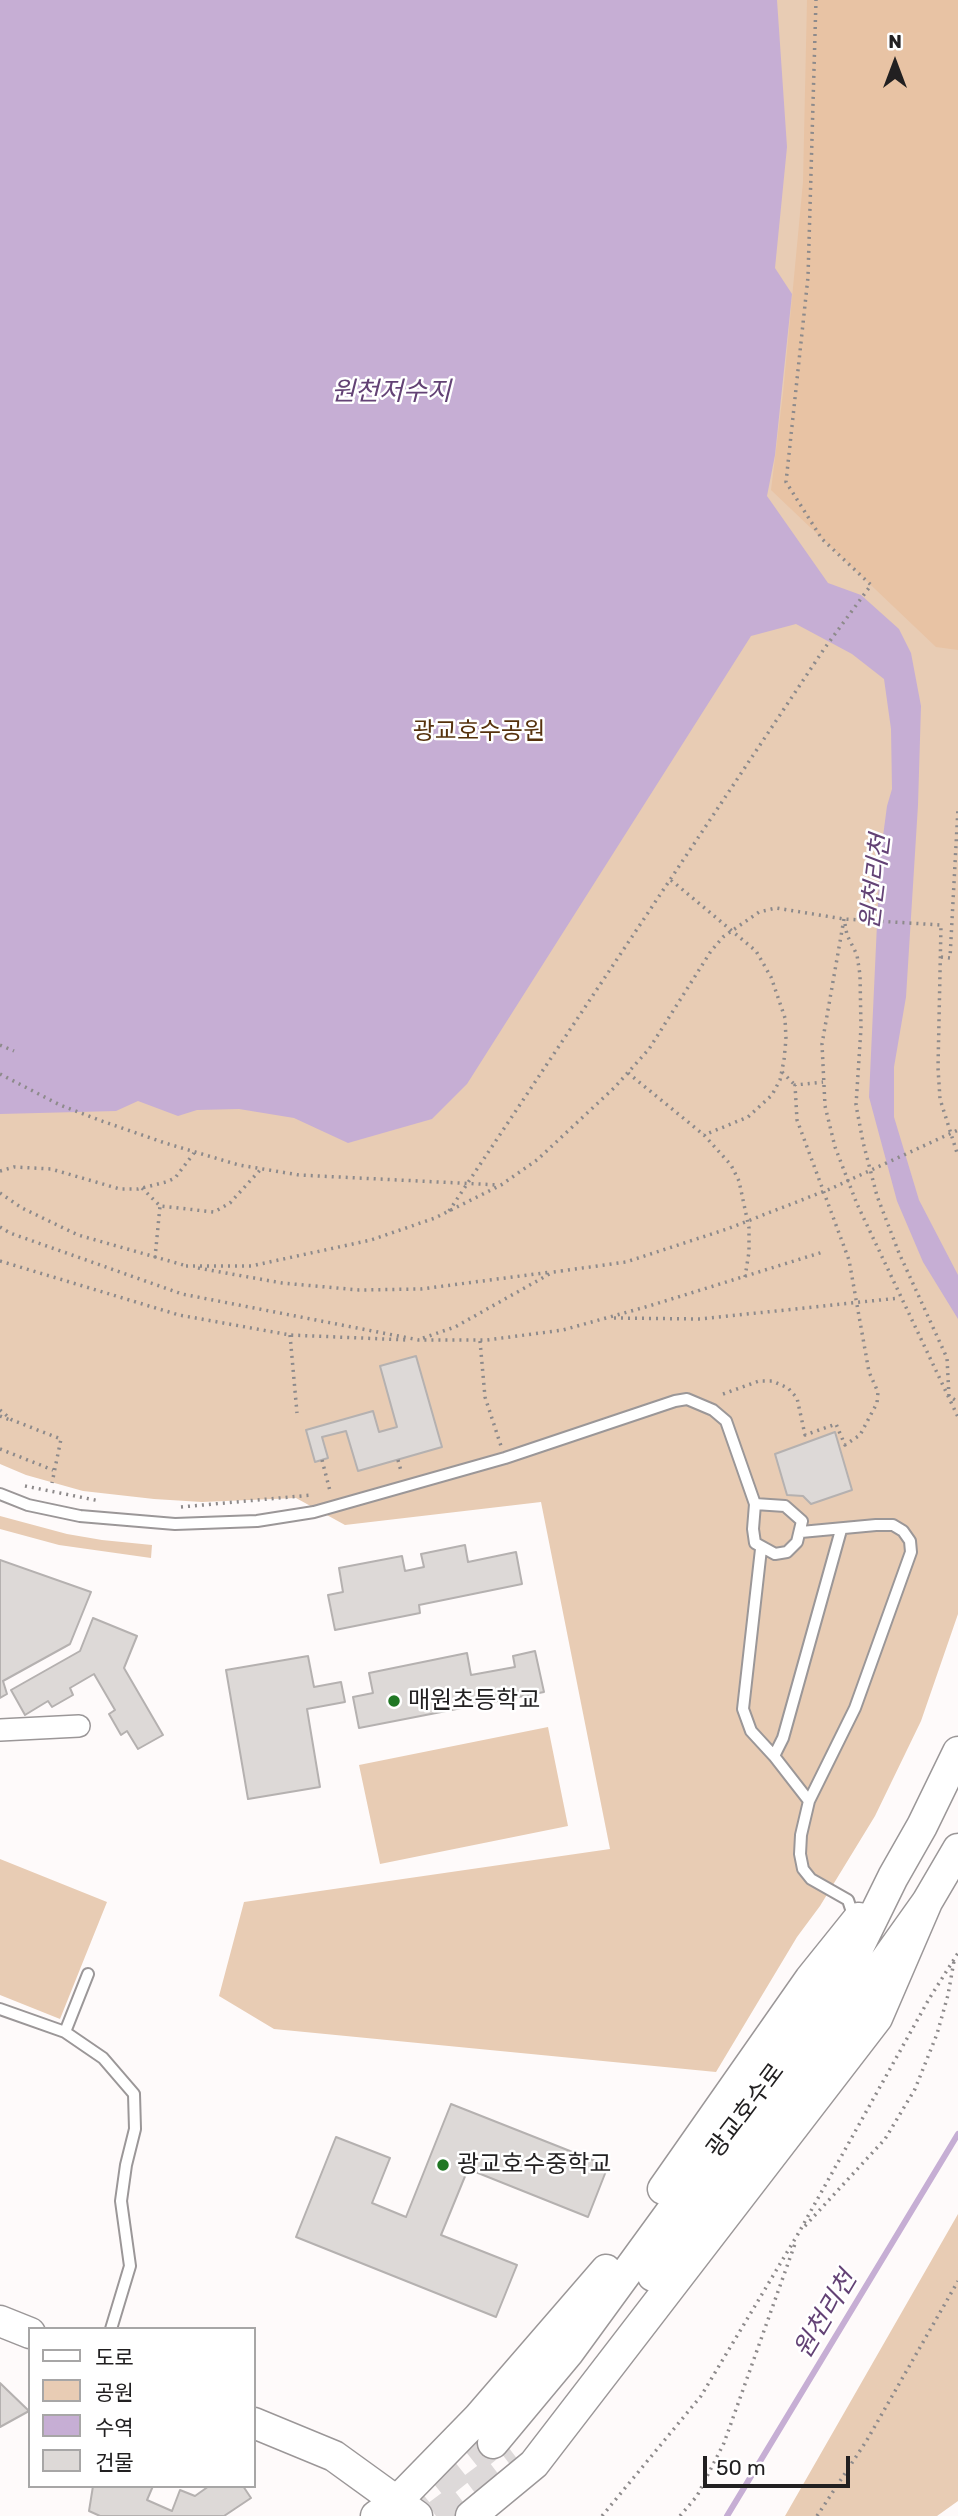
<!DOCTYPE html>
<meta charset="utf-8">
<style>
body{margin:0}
#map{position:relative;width:958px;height:2516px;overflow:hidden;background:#fefafa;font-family:Rubik,"Noto Sans KR",sans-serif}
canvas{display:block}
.legend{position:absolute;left:28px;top:2327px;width:228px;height:161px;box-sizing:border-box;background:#fff;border:2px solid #a7a6a6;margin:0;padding:9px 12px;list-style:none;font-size:21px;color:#222021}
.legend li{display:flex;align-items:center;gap:14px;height:35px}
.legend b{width:35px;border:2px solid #a7a6a6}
.north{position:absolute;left:860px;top:28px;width:70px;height:70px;-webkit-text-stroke:5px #fff;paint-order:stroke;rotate:0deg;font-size:19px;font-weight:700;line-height:28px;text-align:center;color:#222021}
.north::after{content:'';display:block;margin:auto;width:24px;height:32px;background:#222021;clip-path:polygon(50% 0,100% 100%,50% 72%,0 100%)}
.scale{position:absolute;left:703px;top:2456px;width:147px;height:32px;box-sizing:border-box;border:4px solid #222021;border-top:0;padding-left:9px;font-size:21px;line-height:24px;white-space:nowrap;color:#222021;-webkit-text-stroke:5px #fff;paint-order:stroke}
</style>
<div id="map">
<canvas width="958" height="2516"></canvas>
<ul class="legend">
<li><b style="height:9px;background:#fff"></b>도로</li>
<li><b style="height:19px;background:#e8ccb4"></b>공원</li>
<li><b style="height:19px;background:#c6aed4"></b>수역</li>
<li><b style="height:19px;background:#ddd9d7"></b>건물</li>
</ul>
<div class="north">N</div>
<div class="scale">50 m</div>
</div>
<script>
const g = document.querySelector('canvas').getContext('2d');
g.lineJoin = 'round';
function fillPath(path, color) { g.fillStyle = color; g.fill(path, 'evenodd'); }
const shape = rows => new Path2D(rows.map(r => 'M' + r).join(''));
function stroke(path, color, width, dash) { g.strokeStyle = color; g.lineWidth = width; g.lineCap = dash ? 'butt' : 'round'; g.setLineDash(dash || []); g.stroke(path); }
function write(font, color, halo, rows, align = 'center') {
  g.font = font + ' Rubik,"Noto Sans KR",sans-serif'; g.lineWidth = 5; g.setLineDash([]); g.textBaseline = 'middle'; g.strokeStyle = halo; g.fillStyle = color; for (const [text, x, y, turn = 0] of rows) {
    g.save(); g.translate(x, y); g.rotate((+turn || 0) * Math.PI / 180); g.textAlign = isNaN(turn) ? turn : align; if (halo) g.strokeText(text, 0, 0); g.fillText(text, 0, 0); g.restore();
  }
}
const green = shape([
 [0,0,958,0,958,1614,921,1721,875,1816,820,1906,797,1937,716,2072,274,2029,219,1996,244,1902,610,1849,541,1502,345,1525,296,1498,202,1502,154,1499,83,1491,26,1475,0,1464],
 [0,1516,67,1534,102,1540,152,1545,151,1558,59,1545,0,1529],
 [548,1727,568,1826,380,1864,359,1765],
 [0,1859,107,1902,60,2019,0,1995],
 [958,2214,958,2501,937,2516,785,2516]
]);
const forest = shape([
 [807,0,958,0,958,650,936,647,771,490,783,393,803,182]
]);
const water = shape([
 [0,0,777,0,787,147,775,268,792,294,775,455,767,496,828,583,861,595,899,629,911,653,921,706,918,805,906,997,894,1067,894,1117,919,1200,958,1275,958,1319,923,1262,897,1201,869,1097,880,859,887,806,892,789,891,729,884,679,852,654,796,624,751,636,467,1084,432,1119,348,1143,294,1118,239,1109,197,1110,178,1116,138,1101,116,1111,0,1114]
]);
const stream = shape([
 [727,2516,958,2134]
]);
const building = shape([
 [416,1356,442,1447,358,1471,346,1431,322,1437,328,1458,315,1462,306,1430,373,1411,379,1432,397,1427,380,1366,416,1356],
 [835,1432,852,1490,811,1504,803,1496,787,1495,775,1454,835,1432],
 [465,1545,468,1562,516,1552,522,1584,419,1605,420,1613,335,1630,328,1595,343,1592,339,1568,402,1556,405,1571,424,1567,421,1554,465,1545],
 [0,1560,91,1592,70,1644,3,1681,7,1694,0,1698,0,1560],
 [93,1618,137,1636,124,1668,163,1735,138,1749,127,1731,121,1735,109,1714,115,1710,94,1674,70,1688,73,1695,52,1707,48,1701,25,1715,11,1690,80,1651,93,1618],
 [535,1651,544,1692,359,1728,353,1697,373,1693,369,1673,467,1653,471,1675,515,1667,513,1656,535,1651],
 [308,1656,314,1687,341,1682,345,1702,307,1709,320,1787,248,1799,226,1670,308,1656],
 [451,2104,608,2166,588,2217,468,2169,441,2235,517,2265,496,2317,296,2237,336,2137,390,2158,372,2203,406,2217,451,2104],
 [0,2383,29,2411,0,2427,0,2383],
 [93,2486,153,2486,147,2500,172,2511,180,2490,195,2496,209,2486,243,2486,251,2498,224,2516,100,2516,89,2511,93,2486]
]);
const secondaryTunnel = shape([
 [402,2516,493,2443],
 [436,2516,515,2456]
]);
const path = shape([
 [671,880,756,951,771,977,785,1018,786,1039,784,1060,780,1080,772,1095,748,1117,704,1135],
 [844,919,822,1044,825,1106,835,1147,857,1204,958,1417],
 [845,924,847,935,857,955,860,975,861,1028,856,1105,863,1142,877,1196,899,1253,947,1358,949,1396,958,1402],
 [941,957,950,958,958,808],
 [0,1045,14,1051],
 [782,1072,795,1085],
 [628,1073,704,1135,731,1165,739,1181,749,1228,749,1252,745,1277],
 [0,1074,60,1105,99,1120,165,1143,239,1165,299,1175,499,1185],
 [0,1171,14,1167,51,1169,120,1189,138,1189,166,1182,175,1178,194,1153],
 [142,1188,160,1206,214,1212,230,1203,261,1169],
 [0,1193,22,1208,78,1235,187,1266],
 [449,1211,824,649,871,585,822,539,786,482,808,277,816,0],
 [0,1227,10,1233,182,1294,419,1340,487,1340,563,1330,649,1306,823,1252],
 [155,1258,160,1206],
 [0,1261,179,1315,290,1335,408,1340],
 [186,1266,251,1266,371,1240,435,1218,501,1185,537,1160,615,1087,649,1049,711,951,723,937,759,912,776,908,844,919,941,925,938,1068,940,1099,958,1156],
 [198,1268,282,1283,359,1290,421,1289,551,1272],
 [614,1318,700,1319,899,1298],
 [290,1335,297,1413],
 [423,1338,455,1327,553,1272,561,1271],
 [480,1341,485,1397,501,1446],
 [723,1394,759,1381,772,1381,788,1388,797,1398,805,1435,836,1424,845,1445,860,1435,877,1403,878,1392,869,1372,849,1260,797,1120,795,1085,823,1082],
 [0,1410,12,1420,61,1439,52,1483],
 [0,1416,10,1420],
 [0,1449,53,1470],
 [322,1460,330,1491],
 [398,1460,401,1471],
 [25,1486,100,1501],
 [181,1507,312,1495],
 [805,2226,885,2139,915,2089,937,2034,948,1995,954,1961],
 [602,2516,701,2396,798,2234,929,1999,958,1953],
 [680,2516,697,2496,724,2443,796,2241],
 [817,2516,867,2440,958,2281]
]);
const lane = shape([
 [0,1494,28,1505,80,1516,175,1524,257,1521,314,1512,505,1458,675,1401,687,1399,713,1410,726,1421,755,1504],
 [755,1504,785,1506,802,1521,797,1542,787,1552,775,1554,755,1543,753,1529,755,1504],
 [761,1549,743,1709,751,1731,774,1756,809,1801,855,1708,911,1552,910,1541,903,1531,893,1525,876,1525,801,1532],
 [774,1756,783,1738,841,1530],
 [809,1801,801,1835,800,1854,803,1869,811,1879,848,1900,854,1918],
 [0,2009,65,2032,103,2058,134,2094,135,2129,126,2165,121,2201,130,2266,111,2329],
 [65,2032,88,1974]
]);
const street = shape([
 [0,1730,79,1726]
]);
const secondary = shape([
 [663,2189,810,1979,859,1918],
 [653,2276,853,2006,927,1902,958,1849],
 [0,2321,30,2333],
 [254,2423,334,2456,417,2516],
 [493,2443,568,2353,743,2113,835,1995,893,1877,922,1826,958,1752],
 [376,2516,396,2502,478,2418,606,2270],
 [471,2516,534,2464,877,2018,927,1902]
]);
const pathBridge = shape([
 [561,1271,626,1262,727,1229,830,1189,958,1130]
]);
const markers = [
 [394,1701,7,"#207724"],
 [443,2165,7,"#207724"]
];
const parkNames = [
 ["광교호수공원",479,732]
];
const poiNames = [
 ["매원초등학교",408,1701],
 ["광교호수중학교",457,2165]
];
const streetNames = [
 ["광교호수로",746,2111,-53]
];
const waterNames = [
 ["원천저수지",391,392],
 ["원천리천",876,882,-83],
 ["원천리천",826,2315,-59]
];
fillPath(green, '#e8ccb4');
fillPath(forest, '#e8c3a4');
fillPath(water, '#c6aed4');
stroke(stream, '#c6aed4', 6);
fillPath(building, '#ddd9d7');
stroke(building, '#b5b1b0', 2);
stroke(secondaryTunnel, '#ddd9d9', 30, [30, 15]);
stroke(lane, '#9b9798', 14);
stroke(street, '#9b9798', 24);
stroke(secondary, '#9b9798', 33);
stroke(path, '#8d8a8b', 3.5, [2, 5]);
stroke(lane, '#fff', 10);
stroke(street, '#fff', 21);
stroke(secondary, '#fff', 30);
stroke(pathBridge, '#8d8a8b', 3.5, [2, 5]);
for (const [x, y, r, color] of markers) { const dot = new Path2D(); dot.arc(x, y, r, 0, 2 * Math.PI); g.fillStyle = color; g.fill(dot); stroke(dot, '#fff', 2.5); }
write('24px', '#56320d', '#fff', parkNames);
write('24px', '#222021', '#fff', poiNames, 'left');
write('24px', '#222021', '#fff', streetNames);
write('italic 26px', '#634275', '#fff', waterNames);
</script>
